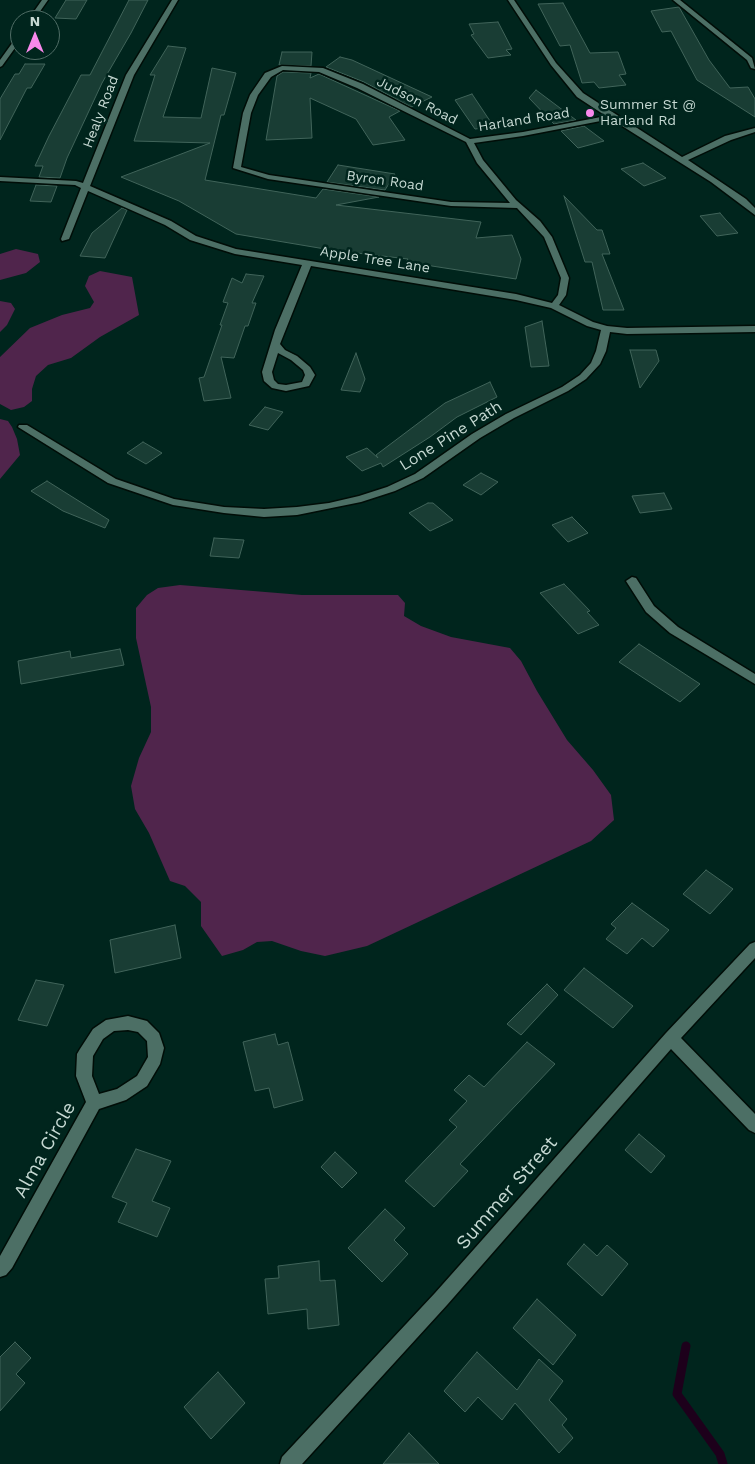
<!DOCTYPE html>
<style>
body{margin:0}
#map{position:relative;width:755px;height:1464px;overflow:hidden;background:#00251d;font-family:"Work Sans",sans-serif}
canvas{display:block}
.north{position:absolute;left:10px;top:10px;width:50px;height:50px;box-sizing:border-box;background:#00251d;border:1px solid #4f6d66;border-radius:50%;rotate:0deg;font-size:14px;font-weight:700;line-height:20px;text-align:center;color:#c6d9d3}
.north::after{content:'';display:block;margin:auto;width:18px;height:22px;background:#f888eb;clip-path:polygon(50% 0,100% 100%,50% 72%,0 100%)}
</style>
<div id="map">
<canvas width="755" height="1464"></canvas>
<div class="north">N</div>
</div>
<script>
const g = document.querySelector('canvas').getContext('2d');
g.lineJoin = 'round';
function fillPath(path, color) { g.fillStyle = color; g.fill(path, 'evenodd'); }
const shape = rows => new Path2D(rows.map(r => 'M' + r).join(''));
function stroke(path, color, width, dash) { g.strokeStyle = color; g.lineWidth = width; g.lineCap = dash ? 'butt' : 'round'; g.setLineDash(dash || []); g.stroke(path); }
function write(font, color, halo, rows, align = 'center') {
  g.font = font + ' "Work Sans",sans-serif'; g.lineWidth = 5; g.setLineDash([]); g.textBaseline = 'middle'; g.strokeStyle = halo; g.fillStyle = color; for (const [text, x, y, turn = 0] of rows) {
    g.save(); g.translate(x, y); g.rotate((+turn || 0) * Math.PI / 180); g.textAlign = isNaN(turn) ? turn : align; if (halo) g.strokeText(text, 0, 0); g.fillText(text, 0, 0); g.restore();
  }
}
const green = shape([
 [16,249,38,254,40,262,26,273,0,280,0,254],
 [100,271,132,277,139,315,100,337,71,358,48,365,36,376,32,389,32,401,24,407,11,410,0,404,0,357,30,328,62,315,90,308,94,302,85,286,89,276],
 [0,301,11,303,15,309,7,325,0,332],
 [0,419,8,421,12,427,17,439,20,455,0,479],
 [180,585,302,595,398,595,405,603,404,616,421,626,451,637,510,648,521,661,537,691,567,740,593,770,611,795,614,820,591,841,367,946,325,956,301,951,272,941,257,942,243,950,222,956,201,926,201,902,185,886,170,881,149,833,135,809,131,786,139,758,151,732,151,707,136,638,136,608,147,595,158,588]
]);
const stream = shape([
 [686,1346,677,1394,720,1454,723,1464]
]);
const building = shape([
 [66,0,87,0,76,19,55,18,66,0],
 [129,0,148,0,131,33,102,83,67,158,60,178,39,177,43,166,35,166,49,136,81,75,90,75,129,0],
 [563,3,590,53,618,52,626,74,619,75,626,85,599,88,594,82,582,83,570,45,560,46,538,4,563,3],
 [679,7,709,60,730,88,748,87,755,99,755,117,697,80,671,31,662,32,651,11,679,7],
 [498,22,512,49,506,50,511,55,488,58,471,35,474,34,469,24,498,22],
 [168,46,186,48,163,117,201,118,212,68,236,73,224,115,221,115,205,180,316,198,323,189,379,197,336,205,481,222,476,238,512,235,521,259,516,279,406,262,408,259,331,250,236,234,179,201,121,177,210,143,134,141,155,75,150,75,168,46],
 [282,52,312,52,311,66,279,65,282,52],
 [340,57,352,60,432,97,411,107,364,82,326,67,340,57],
 [25,64,45,64,31,88,27,88,0,140,0,99,15,74,19,74,25,64],
 [283,72,311,73,310,78,319,74,400,111,389,117,405,140,373,145,356,119,310,98,312,138,266,140,277,76,283,72],
 [536,90,576,120,554,124,529,98,536,90],
 [472,94,494,127,475,129,455,100,472,94],
 [584,126,604,141,578,148,561,131,584,126],
 [643,163,666,178,644,186,621,169,643,163],
 [338,165,395,174,385,190,327,182,338,165],
 [36,185,57,186,51,202,30,201,36,185],
 [564,196,597,230,602,230,610,254,602,254,624,310,603,310,592,262,585,262,564,196],
 [122,208,127,210,105,258,80,256,92,233,122,208],
 [720,213,726,220,738,233,717,236,700,216,720,213],
 [246,274,264,276,252,303,256,303,248,326,245,326,234,358,221,357,231,398,204,401,199,378,204,377,222,325,220,325,228,303,223,302,232,278,242,283,246,274],
 [542,321,549,366,531,367,525,327,542,321],
 [630,350,656,350,659,361,640,388,630,350],
 [356,353,365,379,360,392,341,390,356,353],
 [490,382,497,397,457,417,430,437,383,467,381,463,362,471,346,457,367,448,378,458,376,455,445,403,490,382],
 [265,407,283,412,268,430,249,425,265,407],
 [143,442,162,453,146,464,127,453,143,442],
 [481,473,498,482,481,495,463,485,481,473],
 [47,481,109,520,105,528,63,511,31,491,47,481],
 [664,493,672,509,640,513,632,496,664,493],
 [428,503,433,503,453,520,430,531,409,513,428,503],
 [572,517,588,533,568,542,552,525,572,517],
 [214,538,244,540,239,558,210,556,214,538],
 [564,584,590,611,587,612,599,625,578,634,540,593,564,584],
 [639,644,700,684,680,702,619,662,639,644],
 [120,649,124,665,21,684,18,661,70,651,71,658,120,649],
 [706,870,733,889,710,914,683,894,706,870],
 [632,903,669,930,653,947,642,938,627,954,606,939,616,928,611,924,632,903],
 [175,925,181,958,115,973,110,940,175,925],
 [584,968,633,1006,613,1028,564,990,584,968],
 [36,980,64,985,47,1026,18,1020,36,980],
 [547,984,558,995,521,1035,507,1024,547,984],
 [275,1034,278,1045,288,1042,303,1100,274,1108,269,1088,255,1091,243,1042,275,1034],
 [527,1042,555,1064,460,1164,468,1171,434,1207,405,1181,457,1127,449,1120,467,1101,454,1090,469,1075,484,1087,527,1042],
 [639,1134,665,1156,651,1173,625,1150,639,1134],
 [136,1149,171,1161,152,1201,170,1208,157,1237,118,1222,127,1203,112,1197,136,1149],
 [335,1152,357,1173,342,1188,321,1167,335,1152],
 [385,1209,405,1228,394,1240,408,1254,382,1282,348,1248,385,1209],
 [584,1244,597,1256,607,1245,628,1264,602,1296,567,1264,584,1244],
 [319,1261,320,1281,335,1280,339,1325,308,1329,307,1309,268,1314,265,1279,279,1278,278,1266,319,1261],
 [537,1299,576,1335,553,1365,513,1328,537,1299],
 [15,1342,31,1358,16,1374,25,1383,0,1411,0,1357,15,1342],
 [477,1352,517,1390,539,1359,563,1381,549,1400,567,1419,562,1425,573,1438,559,1453,515,1403,502,1420,478,1397,465,1412,444,1391,477,1352],
 [218,1372,245,1403,211,1439,184,1407,218,1372],
 [409,1433,439,1464,383,1464,409,1433]
]);
const minor = shape([
 [42,0,48,0,34,20,28,20,42,0],
 [172,0,178,0,134,75,90,186,171,221,196,236,236,249,516,294,552,303,558,295,561,278,544,237,517,208,451,206,268,179,233,168,243,113,250,95,265,73,282,66,323,68,363,84,470,139,523,132,606,116,577,97,551,65,508,0,514,0,556,63,583,93,682,157,725,136,755,128,755,132,731,140,688,160,746,199,755,208,755,215,711,182,611,119,523,136,474,143,483,160,516,200,540,221,552,237,569,278,566,295,559,305,593,322,607,326,627,328,755,326,755,332,627,334,610,332,606,351,600,364,586,379,568,391,514,418,480,438,423,478,395,491,361,502,297,515,264,517,224,513,173,505,108,483,18,427,19,425,27,425,116,479,174,499,224,507,264,509,297,507,329,503,359,496,387,487,415,474,472,434,506,414,562,387,580,375,591,363,596,351,601,330,587,326,551,308,516,300,311,266,280,344,285,350,297,356,310,367,315,375,309,386,286,391,272,388,264,381,262,372,275,330,302,265,235,254,190,240,165,225,88,191,69,239,62,241,61,239,81,188,75,185,0,181,0,177,76,181,83,183,126,75,172,0],
 [283,70,319,72,357,88,466,142,477,163,510,203,451,202,269,175,241,167,251,113,258,95,271,77,283,70],
 [278,353,291,360,303,370,305,375,302,382,286,385,278,384,274,380,272,372,278,353],
 [673,0,680,0,752,58,755,69,751,68,747,60,673,0],
 [20,34,20,41,2,66,0,67,0,60,18,35,20,34],
 [632,577,636,578,654,606,678,627,755,674,755,684,670,633,646,612,626,581,632,577],
 [755,942,755,958,681,1038,755,1114,755,1133,749,1130,671,1049,447,1305,302,1464,280,1464,282,1457,435,1293,666,1033,750,944,755,942],
 [128,1016,147,1021,159,1033,164,1048,160,1064,147,1086,126,1100,99,1109,12,1268,6,1275,0,1277,0,1256,86,1102,76,1076,77,1054,80,1049,93,1029,106,1020,128,1016],
 [128,1030,138,1032,147,1041,148,1057,137,1076,117,1089,99,1094,92,1076,93,1056,103,1039,114,1031,128,1030]
]);
const markers = [
 [590,113,5,"#f888eb"]
];
const farStreetnames = [
 ["Judson Road",417,101,27],
 ["Healy Road",101,112,-69],
 ["Harland Road",524,120,-9],
 ["Byron Road",385,181,8],
 ["Apple Tree Lane",375,260,9]
];
const farPoinames = [
 ["Summer St @",600,105],
 ["Harland Rd",600,121]
];
const streetNames = [
 ["Lone Pine Path",451,436,-32]
];
const nearStreetnames = [
 ["Alma Circle",45,1150,-61],
 ["Summer Street",507,1193,-49]
];
fillPath(green, '#50254c');
stroke(stream, '#1d001b', 9);
fillPath(building, '#193d34');
stroke(building, '#40645a', 1);
stroke(minor, '#000d07', 3);
fillPath(minor, '#4c6f65');
for (const [x, y, r, color] of markers) { const dot = new Path2D(); dot.arc(x, y, r, 0, 2 * Math.PI); g.fillStyle = color; g.fill(dot); stroke(dot, '#00251d', 2); }
write('14px', '#c6d9d3', '#00251d', farStreetnames);
write('14px', '#c6d9d3', '#00251d', farPoinames, 'left');
write('16px', '#c6d9d3', '#00251d', streetNames);
write('19px', '#c6d9d3', '#00251d', nearStreetnames);
</script>
